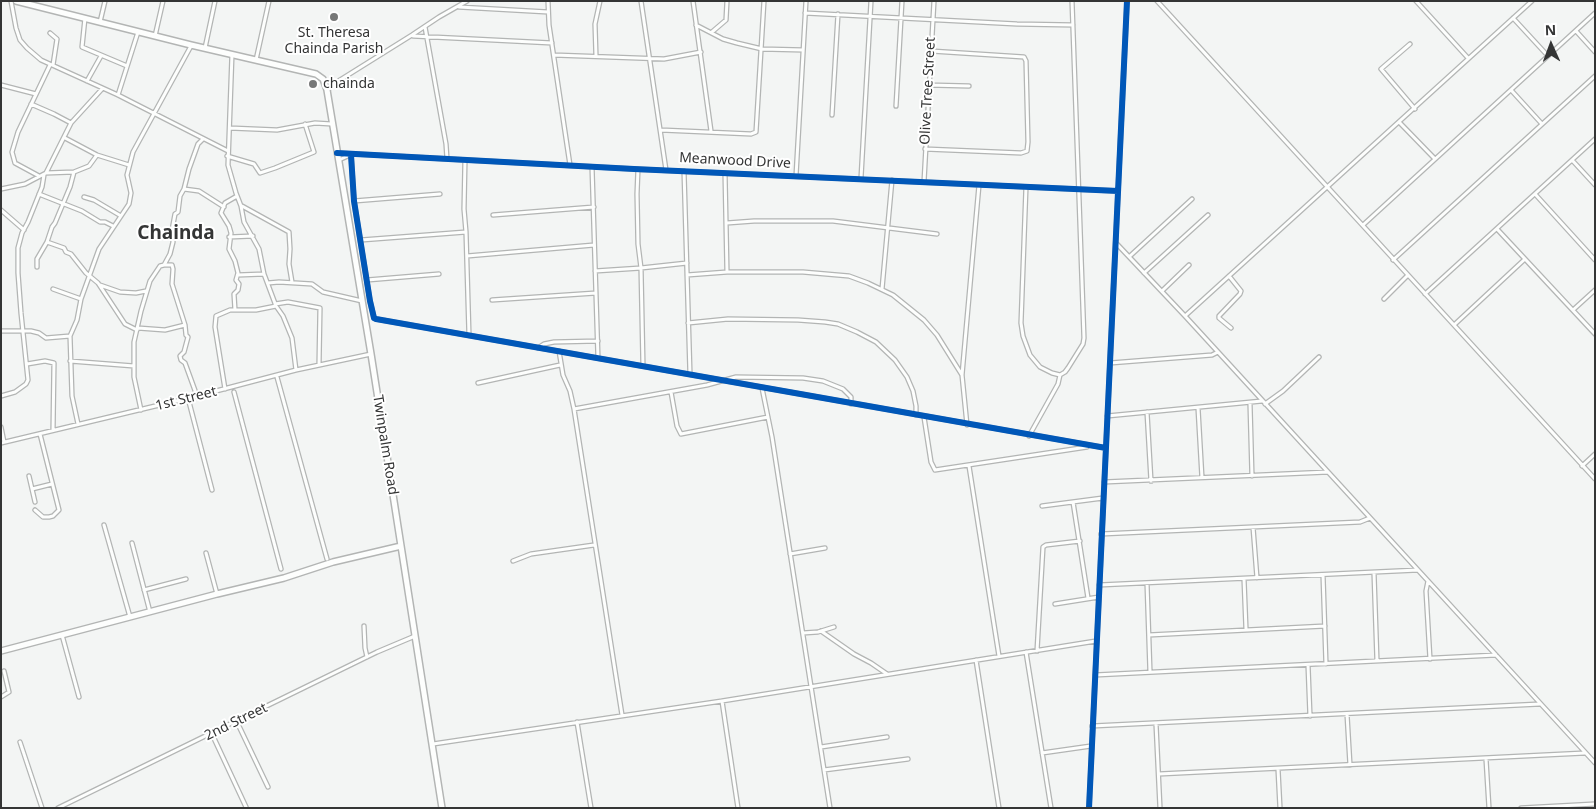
<!DOCTYPE html>
<style>
body{margin:0}
#map{position:relative;width:1596px;height:809px;overflow:hidden;background:#f3f5f4;font-family:"Noto Sans",sans-serif}
canvas{display:block}
.frame{position:absolute;inset:0;border:2px solid #343535;pointer-events:none}
.north{position:absolute;left:1526px;top:20px;width:50px;height:50px;-webkit-text-stroke:4px #fff;paint-order:stroke;rotate:358deg;font-size:14px;font-weight:700;line-height:20px;text-align:center;color:#343535}
.north::after{content:'';display:block;margin:auto;width:18px;height:22px;background:#343535;clip-path:polygon(50% 0,100% 100%,50% 72%,0 100%)}
</style>
<div id="map">
<canvas width="1596" height="809"></canvas>
<div class="frame"></div>
<div class="north">N</div>
</div>
<script>
const g = document.querySelector('canvas').getContext('2d');
g.lineJoin = 'round';
const shape = rows => new Path2D(rows.map(r => 'M' + r).join(''));
function stroke(path, color, width, dash) { g.strokeStyle = color; g.lineWidth = width; g.lineCap = dash ? 'butt' : 'round'; g.setLineDash(dash || []); g.stroke(path); }
function write(font, color, halo, rows, align = 'center') {
  g.font = font + ' "Noto Sans",sans-serif'; g.lineWidth = 4; g.setLineDash([]); g.textBaseline = 'middle'; g.strokeStyle = halo; g.fillStyle = color; for (const [text, x, y, turn = 0] of rows) {
    g.save(); g.translate(x, y); g.rotate((+turn || 0) * Math.PI / 180); g.textAlign = isNaN(turn) ? turn : align; if (halo) g.strokeText(text, 0, 0); g.fillText(text, 0, 0); g.restore();
  }
}
const street = shape([
 [11,1,16,28,20,40,27,48,41,60,118,95,228,151],
 [548,1,549,25,570,165],
 [641,1,666,170],
 [693,1,711,131],
 [1157,1,1595,479],
 [1416,1,1468,58],
 [459,7,548,12],
 [805,13,1017,24,1073,25],
 [85,18,82,47,127,66],
 [1513,18,1548,56],
 [100,22,105,1],
 [696,25,723,39,737,43,762,49,803,50],
 [425,27,446,144,447,159],
 [1576,31,1595,52],
 [712,32,726,20,727,1],
 [50,33,57,39,53,65],
 [155,36,163,1],
 [413,36,552,43],
 [1410,44,1381,69,1415,109],
 [205,48,215,1],
 [232,54,228,165,236,193,241,206,244,222,259,249,264,274,276,306,283,316,292,338,296,370],
 [554,55,664,59,701,52],
 [596,56,595,24,600,1],
 [256,60,269,1],
 [87,81,101,56],
 [1,85,36,94],
 [928,85,969,86],
 [327,90,340,80,412,35,439,17,467,1],
 [1511,90,1542,124],
 [118,95,138,32],
 [31,104,54,114,71,123],
 [896,106,902,1],
 [832,115,838,14],
 [1400,123,1435,159],
 [230,128,277,130,315,123,332,124],
 [661,130,751,134,756,132,764,1],
 [65,138,97,155,129,165],
 [925,149,1021,153,1027,151,1028,142,1026,61,1024,57,931,51],
 [337,153,634,169,1118,191],
 [351,155,354,201,370,301,374,318,376,319,1106,448],
 [227,156,254,164,260,173,275,168,314,152,305,124],
 [339,160,350,155],
 [465,160,464,209,466,232,469,335],
 [1572,160,1595,185],
 [592,167,598,358],
 [638,169,637,194,638,244,641,268,643,366],
 [684,171,690,374],
 [46,173,74,172,89,166,97,155],
 [725,173,727,272,803,272,849,276,868,283,893,295,924,320,937,335,962,375],
 [39,176,15,163,12,152,18,132,50,65],
 [796,176,806,1],
 [861,178,871,1],
 [924,182,934,1],
 [1026,187,1021,323,1023,336,1030,355,1040,367,1052,373,1060,375,1065,372,1068,368,1083,344,1084,338,1072,1],
 [1,189,25,184,46,173,71,123,102,89],
 [184,189,199,191,224,207],
 [39,194,82,211,100,222,105,222,113,226],
 [1535,194,1595,260],
 [84,197,94,200,121,216],
 [354,201,440,194],
 [242,206,289,232,290,249,289,264,292,282],
 [1,210,24,230],
 [493,215,594,207],
 [727,223,754,221,833,221,937,234],
 [1363,225,1595,13],
 [1497,229,1595,334],
 [229,237,253,236],
 [361,240,466,232],
 [47,242,64,248,66,252,71,254,86,273,98,283,125,324,137,330],
 [1116,243,1185,316,1595,763],
 [467,256,594,245],
 [1130,256,1192,199],
 [1393,260,1595,76],
 [164,265,172,265,173,269,172,284,185,325,186,335,188,337,184,352,180,356,181,360,185,363,197,396],
 [37,267,37,259,47,242,52,227,55,223,70,187,74,172],
 [595,271,641,268,687,263],
 [1144,273,1208,215],
 [238,275,264,274],
 [687,275,727,272],
 [1229,276,1241,291,1240,294,1219,316,1219,318,1231,328],
 [367,280,439,274],
 [268,283,279,282,312,284,323,292,362,301],
 [100,285,120,292,136,293,146,291],
 [53,289,81,299],
 [882,289,892,180],
 [1162,291,1189,265],
 [1425,294,1595,139],
 [1384,299,1408,275],
 [492,300,596,293],
 [275,304,288,302,320,308,319,364],
 [235,310,234,294,238,290,239,284,236,280,238,273,235,261,229,249,231,233,229,226,221,213,225,203,237,196],
 [1573,310,1595,290],
 [1185,316,1532,1],
 [688,323,728,319,798,320,825,322,838,324,857,332,876,342,895,360,907,377,913,391,916,406,916,415],
 [1454,325,1525,259],
 [138,328,165,330,185,325],
 [1,331,31,331,39,333,46,338,70,336],
 [538,348,544,344,554,342,598,341],
 [559,351,563,375,570,391,574,409,622,715],
 [70,361,134,366],
 [1110,363,1212,355,1218,352],
 [27,364,45,361,54,363,53,430],
 [277,377,327,559],
 [478,383,560,365],
 [762,388,772,437,830,808],
 [225,389,215,327,216,316,230,310,256,310,276,306],
 [234,392,281,569],
 [671,392,677,426,681,434,768,417],
 [1,396,15,392,26,384,28,380,21,313,18,273,18,248,22,233,28,222,42,187,44,175],
 [188,398,212,490],
 [1250,404,1252,476],
 [1265,404,1283,391,1319,357],
 [1198,408,1202,478],
 [574,409,707,385,736,377,803,378,823,381,843,389,851,397,851,404],
 [141,410,134,377,134,342,141,311,150,281,160,266,164,265,170,254,173,242,172,230,175,214,178,212,180,196,184,189,189,169,198,144,203,139],
 [1147,412,1151,481],
 [1107,416,1262,401],
 [924,417,931,462,935,470,1087,447],
 [78,424,72,396,70,336,77,320,81,299,99,249,129,204,131,193,127,175,133,152,191,46],
 [967,425,962,375,979,185],
 [1,427,4,442],
 [1029,436,1058,384,1060,375],
 [1,443,197,396,296,370,371,354],
 [969,466,999,656],
 [1582,466,1595,454],
 [29,476,35,502],
 [1104,482,1328,472],
 [32,489,52,484],
 [1073,502,1088,598],
 [1042,506,1103,498],
 [35,510,43,517,49,517,53,516,59,510,40,434],
 [104,525,130,617],
 [1253,527,1257,578],
 [1101,534,1360,522,1370,518],
 [132,543,150,612],
 [206,553,217,594],
 [790,554,825,548],
 [513,561,531,554,594,545],
 [1374,573,1377,661],
 [1323,575,1326,664],
 [1244,579,1246,629],
 [1428,581,1426,591,1430,659],
 [1147,583,1150,672],
 [1099,585,1418,570],
 [144,590,186,579],
 [1055,604,1099,597],
 [364,626,365,648,367,657],
 [821,631,854,654,871,663,887,674],
 [803,633,818,632,834,627],
 [62,635,79,697],
 [1149,635,1325,626],
 [1037,651,1043,547,1046,545,1080,541],
 [1026,652,1051,808],
 [976,660,999,808],
 [1308,665,1310,716],
 [1095,675,1496,655],
 [1,697,9,692,4,671],
 [722,701,738,808],
 [1347,714,1350,765],
 [237,722,268,787],
 [577,722,591,808],
 [1156,724,1160,808],
 [1092,726,1540,704],
 [212,734,246,807],
 [20,742,42,808],
 [433,744,722,701,1096,641],
 [821,747,887,737],
 [1042,753,1091,746],
 [1486,759,1489,808],
 [1278,769,1280,808],
 [824,770,908,759],
 [1159,774,1585,753],
 [58,808,377,652,415,636],
 [1089,808,1127,1],
 [1521,808,1595,804]
]);
const secondary = shape([
 [16,1,191,45,316,74,323,79,327,90,371,354,442,808],
 [1,651,217,594,284,578,333,562,401,546]
]);
const cycleway = shape([
 [337,153,634,169,1118,191],
 [351,155,354,201,370,301,374,318,376,319,1106,448],
 [1089,808,1127,1]
]);
const markers = [
 [334,17,5,"#777878"],
 [313,84,5,"#777878"]
];
const poiNames = [
 ["St. Theresa",334,33],
 ["Chainda Parish",334,49],
 ["chainda",323,84,"left"]
];
const streetNames = [
 ["Olive Tree Street",928,91,-87],
 ["Meanwood Drive",735,161,3],
 ["1st Street",186,399,-14],
 ["Twinpalm Road",385,445,81],
 ["2nd Street",236,722,-26]
];
const districtNames = [
 ["Chainda",176,234]
];
stroke(street, '#b3b5b4', 5.5);
stroke(secondary, '#b3b5b4', 8);
stroke(street, '#fdfefd', 3);
stroke(secondary, '#fdfefd', 5);
stroke(cycleway, '#0057b8', 6);
for (const [x, y, r, color] of markers) { const dot = new Path2D(); dot.arc(x, y, r, 0, 2 * Math.PI); g.fillStyle = color; g.fill(dot); stroke(dot, '#fff', 2); }
write('14px', '#343535', '#fff', poiNames);
write('14px', '#343535', '#fff', streetNames);
write('bold 19px', '#343535', '#fff', districtNames);
</script>
